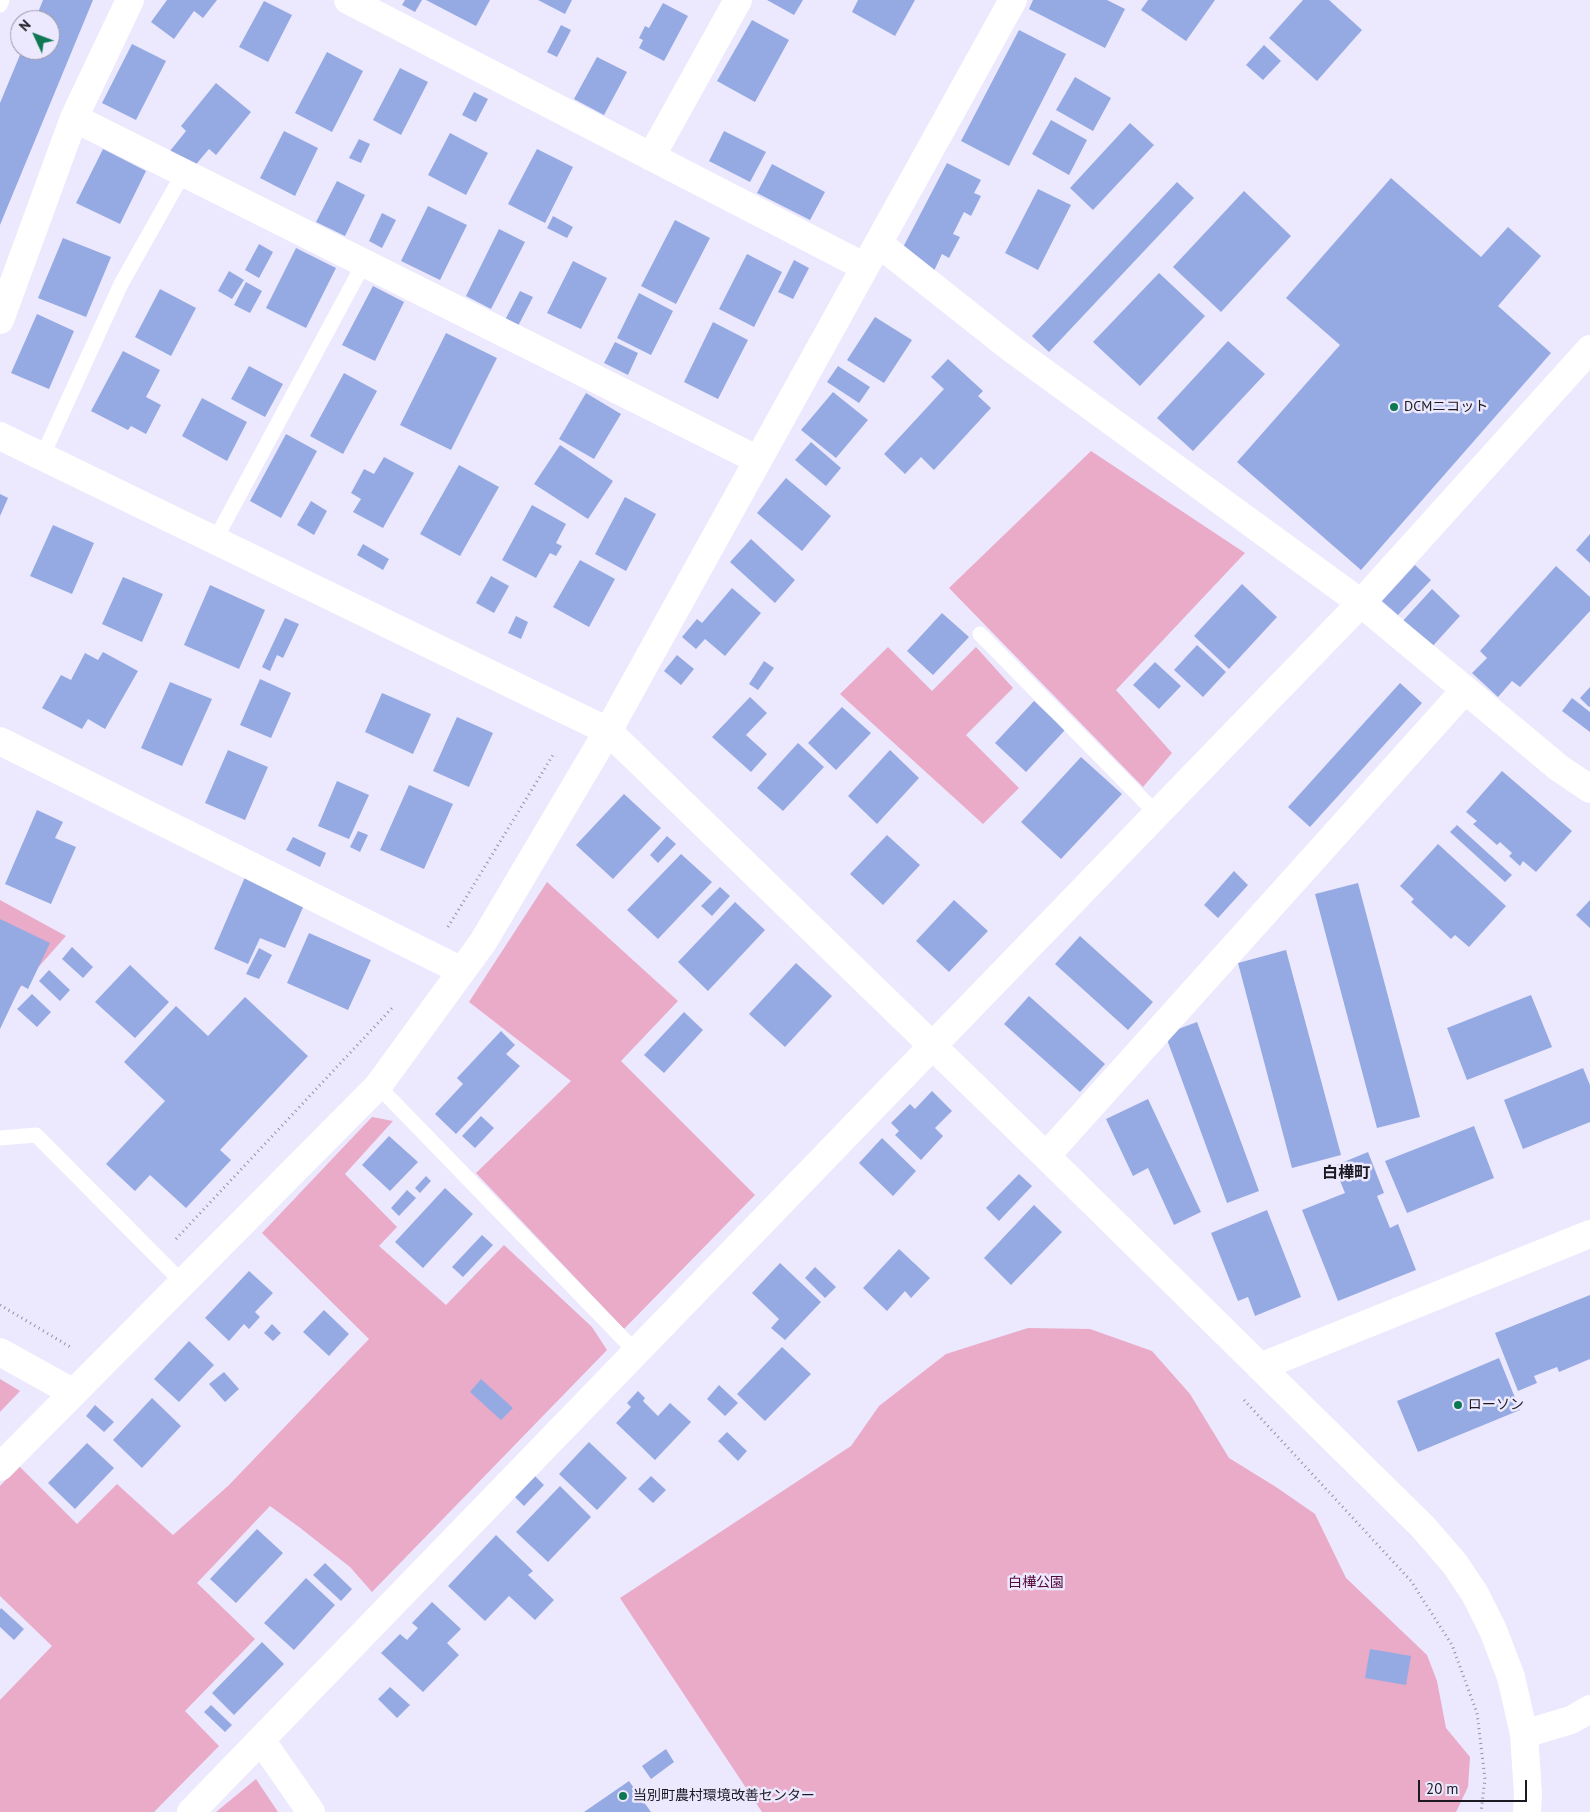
<!DOCTYPE html>
<meta charset="utf-8">
<style>
body{margin:0}
#map{position:relative;width:1590px;height:1812px;overflow:hidden;background:#ece8fe;font-family:"PT Sans",sans-serif}
canvas{display:block}
.north{position:absolute;left:10px;top:10px;width:50px;height:50px;box-sizing:border-box;background:#ece8fe;border:1px solid #9895a6;border-radius:50%;rotate:313deg;font-size:14px;font-weight:700;line-height:20px;text-align:center;color:#1b1921}
.north::after{content:'';display:block;margin:auto;width:18px;height:22px;background:#0e7852;clip-path:polygon(50% 0,100% 100%,50% 72%,0 100%)}
.scale{position:absolute;left:1418px;top:1780px;width:109px;height:22px;box-sizing:border-box;border:2px solid #1b1921;border-top:0;padding-left:6px;font-size:15px;line-height:18px;white-space:nowrap;color:#1b1921;-webkit-text-stroke:4px #ece8fe;paint-order:stroke}
</style>
<div id="map">
<canvas width="1590" height="1812"></canvas>
<div class="north">N</div>
<div class="scale">20 m</div>
</div>
<script>
const g = document.querySelector('canvas').getContext('2d');
g.lineJoin = 'round';
function fillPath(path, color) { g.fillStyle = color; g.fill(path, 'evenodd'); }
const shape = rows => new Path2D(rows.map(r => 'M' + r).join(''));
function stroke(path, color, width, dash) { g.strokeStyle = color; g.lineWidth = width; g.lineCap = dash ? 'butt' : 'round'; g.setLineDash(dash || []); g.stroke(path); }
function write(font, color, halo, rows, align = 'center') {
  g.font = font + ' "PT Sans","Noto Sans JP",sans-serif'; g.lineWidth = 5; g.setLineDash([]); g.textBaseline = 'middle'; g.strokeStyle = halo; g.fillStyle = color; for (const [text, x, y, turn = 0] of rows) {
    g.save(); g.translate(x, y); g.rotate((+turn || 0) * Math.PI / 180); g.textAlign = isNaN(turn) ? turn : align; if (halo) g.strokeText(text, 0, 0); g.fillText(text, 0, 0); g.restore();
  }
}
const green = shape([
 [1091,451,1245,553,1116,690,1172,753,1143,787,949,588],
 [888,647,932,691,976,647,1013,688,966,735,1019,788,983,824,840,694],
 [547,882,678,1001,621,1061,755,1195,624,1329,476,1173,571,1081,469,1002],
 [0,900,66,936,3,1007,0,1016],
 [372,1117,393,1121,345,1174,397,1227,379,1246,446,1305,504,1245,592,1327,607,1350,372,1592,350,1567,299,1527,270,1506,197,1583,255,1639,185,1711,219,1746,154,1812,0,1812,0,1700,52,1646,0,1596,0,1486,19,1466,77,1524,117,1484,173,1535,229,1485,369,1339,262,1233],
 [1028,1328,1090,1329,1152,1351,1190,1394,1229,1458,1276,1487,1315,1514,1346,1578,1427,1655,1437,1681,1446,1728,1470,1757,1468,1787,1456,1812,762,1812,620,1598,851,1446,879,1406,946,1354],
 [0,1379,20,1391,0,1412],
 [256,1779,278,1812,216,1812]
]);
const building = shape([
 [43,0,93,0,0,225,0,103,22,50,50,50,50,20,35,20],
 [167,0,217,0,203,18,194,11,174,39,151,22],
 [405,0,422,0,415,12,402,5],
 [426,0,490,0,476,26],
 [538,0,572,0,565,14],
 [767,0,803,0,794,15],
 [858,0,915,0,895,36,852,12],
 [1033,0,1107,0,1125,9,1105,48,1029,9],
 [1148,0,1215,0,1186,41,1141,10],
 [1303,0,1329,0,1362,30,1317,81,1269,38],
 [264,1,292,15,268,62,239,47],
 [663,3,688,16,664,61,639,48,643,40,639,38,645,26,649,28],
 [752,20,789,40,755,102,717,81],
 [561,25,571,30,557,57,547,52],
 [1019,30,1066,54,1009,166,961,141],
 [132,44,166,61,136,120,102,103],
 [1264,45,1281,61,1263,80,1246,65],
 [327,52,363,71,332,132,295,113],
 [597,57,627,72,604,115,574,99],
 [400,68,428,82,401,135,373,120],
 [1075,77,1111,98,1093,131,1056,110],
 [216,83,251,112,216,155,209,149,192,169,170,151,186,131,181,126],
 [474,92,488,99,476,122,462,115],
 [1051,120,1087,140,1069,175,1032,154],
 [1130,123,1154,145,1093,210,1070,188],
 [284,131,318,148,295,196,260,178],
 [724,131,766,152,750,182,709,161],
 [450,133,488,153,466,195,428,175],
 [359,139,370,144,361,163,349,158],
 [103,149,146,171,120,224,76,203],
 [537,149,573,167,545,223,508,204],
 [947,163,981,180,974,193,981,196,971,216,964,212,953,234,960,237,949,258,942,254,933,273,899,255],
 [772,164,825,192,810,220,757,193],
 [1391,178,1481,257,1508,227,1541,256,1498,306,1551,353,1361,570,1237,462,1340,345,1286,298],
 [337,181,365,195,345,236,316,222],
 [1177,182,1194,198,1049,352,1032,336],
 [1038,189,1071,205,1038,270,1005,253],
 [1244,191,1291,236,1221,312,1173,267],
 [428,206,467,225,440,280,401,261],
 [382,213,396,220,382,248,369,241],
 [553,216,573,227,567,238,547,228],
 [675,220,710,238,676,304,641,286],
 [499,229,525,242,491,309,466,296],
 [63,238,111,257,86,317,38,298],
 [259,244,273,252,259,278,245,270],
 [296,248,336,268,306,328,266,308],
 [747,254,782,272,754,327,719,309],
 [794,260,809,268,793,299,778,292],
 [573,261,607,278,581,329,547,313],
 [229,271,244,280,232,299,218,291],
 [1159,273,1205,316,1140,386,1093,342],
 [246,282,262,291,250,313,234,305],
 [373,286,404,302,375,361,342,345],
 [160,289,196,308,171,356,135,337],
 [520,291,533,297,518,326,505,320],
 [639,293,673,311,651,355,617,338],
 [37,314,74,331,49,389,11,373],
 [875,317,912,340,884,383,847,360],
 [713,322,748,340,718,399,684,382],
 [446,333,497,358,451,450,400,425],
 [1228,341,1265,374,1193,451,1157,418],
 [615,342,638,353,628,375,604,363],
 [123,351,160,370,146,397,161,405,146,434,131,426,128,430,91,411],
 [948,359,983,391,978,396,991,408,934,470,921,457,905,474,884,454,944,389,931,377],
 [249,366,283,384,265,417,231,399],
 [838,366,870,387,859,403,827,382],
 [344,373,377,391,343,454,310,436],
 [833,392,868,420,836,458,801,430],
 [586,393,621,414,594,459,559,439],
 [202,398,247,422,227,461,182,436],
 [286,434,317,451,281,518,250,501],
 [811,442,841,468,826,486,795,460],
 [560,445,613,481,588,519,534,484],
 [384,457,414,473,383,528,353,512,361,499,351,493,364,469,374,474],
 [459,465,499,487,460,556,420,534],
 [786,478,831,516,802,551,757,513],
 [0,494,8,498,0,516],
 [625,497,656,514,626,571,595,554],
 [311,501,327,511,314,535,297,525],
 [532,505,566,524,556,543,562,546,556,556,550,553,536,578,502,560],
 [53,525,94,543,72,594,30,576],
 [1590,534,1590,563,1576,550],
 [751,539,795,580,775,603,730,562],
 [363,544,389,559,383,570,357,555],
 [580,560,615,579,589,627,553,607],
 [1415,565,1431,580,1398,615,1382,601],
 [1556,566,1590,597,1590,611,1520,687,1512,681,1498,697,1472,673,1487,658,1480,651],
 [491,576,509,586,494,613,476,603],
 [123,577,163,594,142,642,102,624],
 [1242,584,1277,617,1229,669,1194,636],
 [210,585,265,610,239,669,184,645],
 [732,588,761,613,725,656,705,639,696,649,682,637,697,619,702,623],
 [1432,589,1460,616,1430,649,1401,623],
 [942,613,969,637,933,675,907,651],
 [516,616,528,622,521,639,508,633],
 [285,618,299,624,283,658,277,655,270,671,262,667],
 [1197,645,1226,672,1203,697,1174,670],
 [103,652,138,671,105,729,88,719,82,729,42,708,61,675,71,680,85,653,98,660],
 [677,655,694,669,681,685,664,671],
 [764,661,774,668,758,690,749,684],
 [1155,662,1181,686,1159,709,1133,685],
 [260,679,291,693,271,738,240,725],
 [170,682,212,699,182,766,141,748],
 [1400,683,1422,703,1310,827,1288,807],
 [1590,687,1590,706,1589,707,1580,698],
 [382,693,431,714,413,754,365,732],
 [750,697,767,713,746,735,767,754,751,772,712,737],
 [1572,698,1590,712,1590,732,1562,711],
 [1034,701,1065,730,1026,772,995,743],
 [842,707,871,733,836,770,808,743],
 [457,717,493,733,469,787,433,771],
 [798,743,824,767,783,811,757,788],
 [228,750,268,767,245,820,205,803],
 [890,750,919,778,877,824,848,796],
 [1081,757,1122,794,1061,859,1021,822],
 [1502,771,1572,831,1536,872,1523,861,1520,866,1509,856,1512,853,1500,842,1497,845,1473,824,1477,821,1466,812],
 [337,781,369,795,349,839,318,826],
 [409,785,453,804,424,869,380,850],
 [624,794,661,828,613,879,576,845],
 [37,810,63,822,55,838,76,847,51,904,5,884],
 [1457,825,1512,875,1505,882,1450,832],
 [358,831,368,835,360,852,350,847],
 [887,835,920,865,883,905,850,874],
 [667,836,676,844,658,863,650,855],
 [293,837,326,853,320,867,286,850],
 [1438,844,1506,906,1469,947,1455,935,1451,939,1411,902,1414,899,1400,886],
 [681,854,712,882,658,939,627,910],
 [1234,871,1248,885,1218,918,1204,905],
 [245,877,305,903,285,948,260,938,248,964,214,949],
 [1358,883,1420,1117,1377,1128,1315,894],
 [720,887,730,896,712,916,701,906],
 [954,900,988,931,949,972,916,941],
 [1590,900,1590,928,1576,915],
 [735,902,765,930,708,991,678,962],
 [0,919,50,943,28,989,21,985,0,1029],
 [309,933,371,960,348,1010,287,983],
 [1080,936,1153,1002,1128,1030,1055,964],
 [72,947,93,967,83,978,62,959],
 [259,948,272,955,259,979,246,974],
 [1286,950,1341,1155,1292,1168,1238,963],
 [796,963,832,996,785,1047,749,1014],
 [130,965,169,1002,135,1038,95,1002],
 [49,970,70,990,60,1001,39,981],
 [32,994,51,1012,37,1027,17,1009],
 [1531,995,1552,1047,1467,1080,1447,1028],
 [1029,996,1105,1064,1080,1092,1004,1024],
 [245,997,308,1056,220,1150,231,1160,186,1208,150,1175,135,1191,106,1164,165,1101,124,1062,176,1006,208,1036],
 [684,1012,703,1030,664,1073,644,1055],
 [1197,1022,1259,1191,1227,1203,1165,1034],
 [501,1031,515,1045,506,1054,520,1066,456,1134,435,1114,463,1084,457,1078],
 [1583,1068,1590,1085,1590,1122,1523,1149,1504,1100],
 [932,1091,952,1111,935,1128,943,1136,921,1160,895,1135,899,1131,891,1123,910,1104,915,1109],
 [1148,1099,1201,1212,1174,1225,1148,1168,1133,1176,1106,1119],
 [481,1116,494,1128,475,1148,462,1136],
 [1474,1126,1494,1178,1407,1213,1385,1161],
 [389,1136,418,1162,390,1191,362,1165],
 [882,1138,916,1171,893,1196,859,1163],
 [1368,1152,1384,1193,1377,1196,1390,1228,1398,1224,1416,1270,1338,1301,1302,1210,1345,1193,1334,1166],
 [1019,1174,1032,1186,999,1221,986,1208],
 [426,1176,431,1181,420,1193,415,1188],
 [445,1188,473,1214,423,1268,395,1242],
 [407,1190,416,1198,399,1216,391,1208],
 [1034,1205,1062,1232,1011,1285,984,1258],
 [1267,1210,1301,1297,1255,1316,1248,1297,1238,1301,1211,1233],
 [482,1235,493,1245,463,1277,452,1267],
 [899,1249,930,1278,911,1298,905,1291,887,1311,863,1288],
 [780,1263,821,1302,785,1340,771,1328,779,1319,752,1293],
 [815,1267,836,1287,825,1298,805,1278],
 [249,1271,273,1293,255,1312,260,1317,249,1329,244,1324,229,1341,205,1318],
 [1590,1295,1590,1359,1559,1372,1557,1367,1534,1376,1537,1383,1518,1391,1495,1333],
 [324,1310,349,1334,329,1356,303,1332],
 [272,1324,281,1333,273,1341,264,1333],
 [189,1341,214,1365,179,1402,154,1379],
 [782,1347,811,1374,765,1421,737,1394],
 [1499,1358,1520,1410,1418,1452,1397,1401],
 [224,1372,239,1389,225,1402,209,1384],
 [481,1379,513,1408,501,1420,470,1392],
 [719,1385,738,1403,725,1416,707,1399],
 [638,1391,645,1398,643,1401,658,1416,670,1403,691,1422,655,1460,616,1423,631,1407,627,1403],
 [152,1398,181,1426,142,1468,113,1440],
 [95,1405,114,1422,104,1432,86,1416],
 [727,1432,747,1451,738,1461,718,1441],
 [589,1442,627,1478,597,1510,559,1474],
 [87,1443,114,1468,75,1509,48,1483],
 [533,1474,544,1485,524,1506,513,1495],
 [651,1476,666,1490,653,1503,638,1489],
 [560,1486,591,1517,548,1562,516,1532],
 [257,1529,283,1553,236,1603,210,1579],
 [496,1535,533,1571,528,1575,554,1600,535,1620,509,1596,485,1621,448,1586],
 [325,1563,352,1589,341,1601,313,1575],
 [306,1578,335,1605,294,1650,264,1623],
 [432,1602,461,1629,447,1643,459,1655,423,1692,381,1653,400,1634,407,1640,418,1628,412,1623],
 [1,1608,24,1629,14,1640,0,1627,0,1610],
 [262,1642,284,1664,234,1715,212,1693],
 [1370,1649,1411,1656,1406,1685,1365,1678],
 [390,1687,410,1705,397,1718,378,1699],
 [211,1705,232,1725,225,1732,204,1712],
 [666,1749,674,1762,651,1779,642,1766],
 [629,1781,651,1812,584,1812]
]);
const path = shape([
 [448,927,553,755,556,757],
 [176,1239,392,1008],
 [0,1305,72,1348],
 [1244,1400,1411,1581,1452,1645,1477,1713,1485,1779,1481,1812]
]);
const lane = shape([
 [0,5,2,0],
 [42,457,121,284,184,172],
 [215,540,364,263],
 [980,634,1157,814],
 [378,1086,636,1352],
 [0,1138,36,1135,182,1282]
]);
const street = shape([
 [348,0,865,267],
 [74,118,758,460],
 [651,157,738,0],
 [878,243,1012,349,1361,603,1559,768,1590,789],
 [0,320,74,118,130,0],
 [0,436,608,731,1046,1156,1423,1527,1455,1564,1475,1594,1493,1630,1511,1677,1524,1734,1528,1794,1527,1812],
 [0,741,462,971],
 [1046,1156,1465,690],
 [0,1352,72,1392],
 [1260,1367,1590,1234],
 [0,1467,378,1086,483,942,608,731,1013,0],
 [1524,1734,1571,1720,1590,1709],
 [261,1740,311,1812],
 [191,1812,1361,603,1590,349]
]);
const markers = [
 [1394,407,5,"#0e7852"],
 [1458,1405,5,"#0e7852"],
 [623,1796,5,"#0e7852"]
];
const poiNames = [
 ["DCMニコット",1404,407],
 ["ローソン",1468,1405],
 ["当別町農村環境改善センター",633,1796]
];
const parkNames = [
 ["白樺公園",1036,1583]
];
const quarterNames = [
 ["白樺町",1346,1173]
];
fillPath(green, '#e9abc8');
fillPath(building, '#95aae3');
stroke(path, '#9491a1', 3, [1, 4]);
stroke(lane, '#fff', 15);
stroke(street, '#fff', 28);
for (const [x, y, r, color] of markers) { const dot = new Path2D(); dot.arc(x, y, r, 0, 2 * Math.PI); g.fillStyle = color; g.fill(dot); stroke(dot, '#ece8fe', 2); }
write('14px', '#1b1921', '#ece8fe', poiNames, 'left');
write('14px', '#550938', '#ece8fe', parkNames);
write('bold 16px', '#1b1921', '#ece8fe', quarterNames);
</script>
